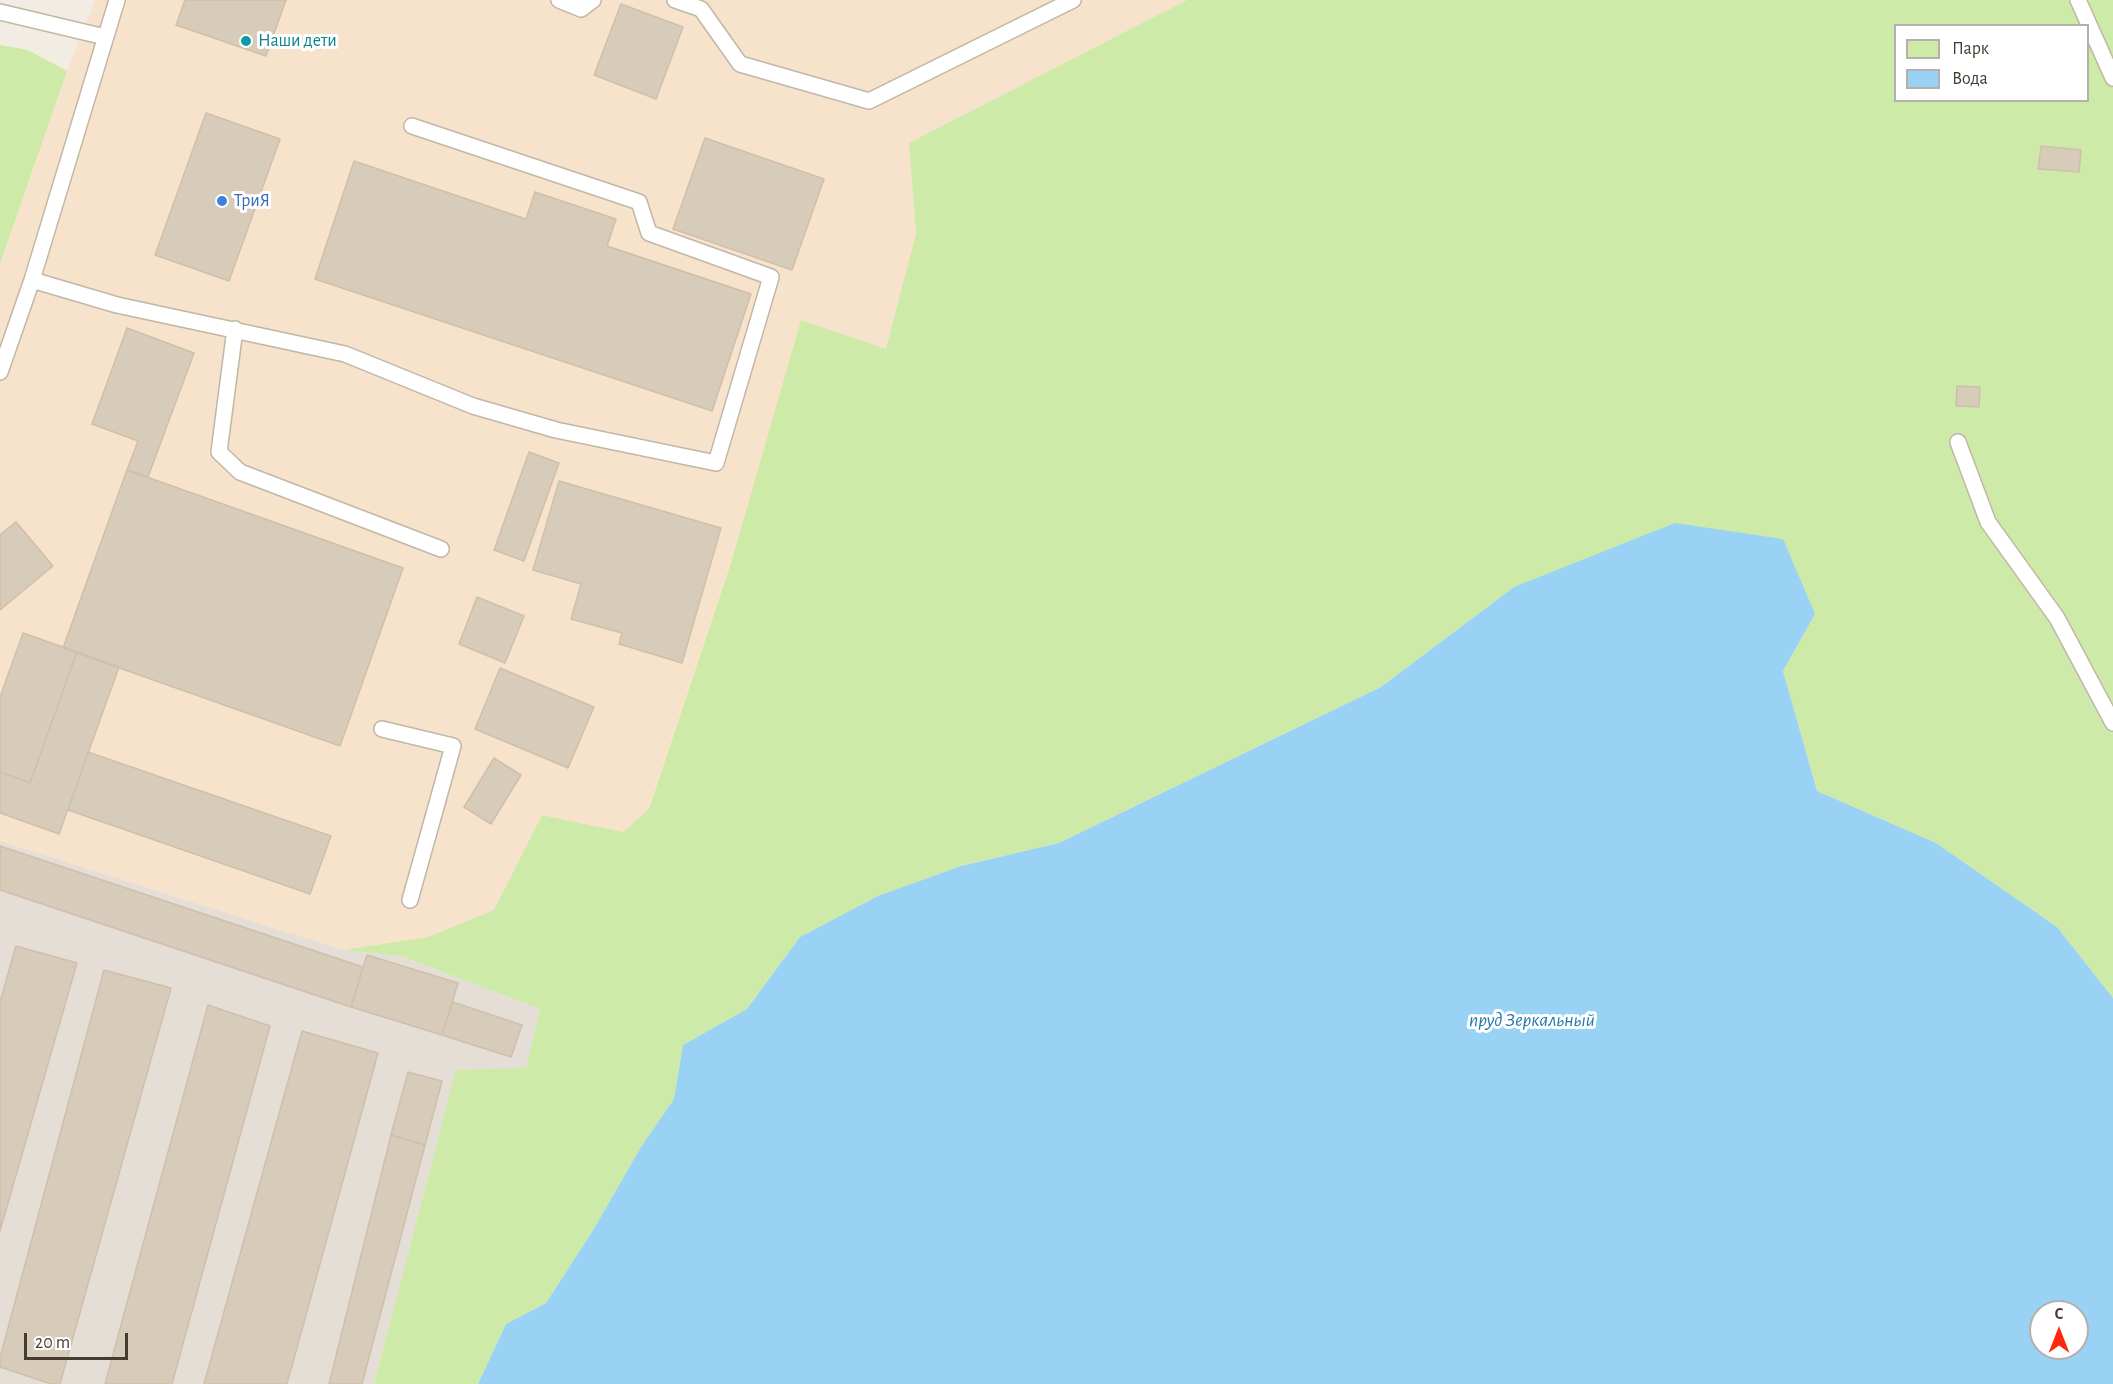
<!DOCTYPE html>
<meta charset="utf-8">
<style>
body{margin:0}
#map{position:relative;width:2113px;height:1384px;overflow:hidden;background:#f2ede2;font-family:"Alegreya Sans",sans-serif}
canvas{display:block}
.legend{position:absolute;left:1894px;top:24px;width:195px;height:78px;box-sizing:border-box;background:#fff;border:2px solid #b4b1ad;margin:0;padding:8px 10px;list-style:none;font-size:18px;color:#443c32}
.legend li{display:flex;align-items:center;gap:12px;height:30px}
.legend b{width:30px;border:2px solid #b4b1ad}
.north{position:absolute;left:2029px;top:1300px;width:60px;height:60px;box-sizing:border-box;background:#fff;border:2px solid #b4b1ad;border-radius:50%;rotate:0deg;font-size:16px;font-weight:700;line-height:24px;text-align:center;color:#443c32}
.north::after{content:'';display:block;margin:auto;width:21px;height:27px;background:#ff280c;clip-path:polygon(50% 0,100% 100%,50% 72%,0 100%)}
.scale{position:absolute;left:24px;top:1333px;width:104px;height:27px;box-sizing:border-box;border:3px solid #443c32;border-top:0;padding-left:8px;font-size:18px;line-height:21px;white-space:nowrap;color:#443c32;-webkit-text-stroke:4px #fff;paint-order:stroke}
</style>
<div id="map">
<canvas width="2113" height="1384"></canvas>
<ul class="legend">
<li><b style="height:16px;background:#ceeaa8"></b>Парк</li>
<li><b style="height:16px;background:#99d2f4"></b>Вода</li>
</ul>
<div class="north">С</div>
<div class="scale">20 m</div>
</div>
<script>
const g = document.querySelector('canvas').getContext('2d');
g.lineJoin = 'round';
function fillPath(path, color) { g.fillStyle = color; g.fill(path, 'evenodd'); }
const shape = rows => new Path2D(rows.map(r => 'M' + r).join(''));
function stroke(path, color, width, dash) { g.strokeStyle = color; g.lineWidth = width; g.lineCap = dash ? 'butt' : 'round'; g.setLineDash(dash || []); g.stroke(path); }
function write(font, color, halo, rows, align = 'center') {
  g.font = font + ' "Alegreya Sans",sans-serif'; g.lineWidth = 6; g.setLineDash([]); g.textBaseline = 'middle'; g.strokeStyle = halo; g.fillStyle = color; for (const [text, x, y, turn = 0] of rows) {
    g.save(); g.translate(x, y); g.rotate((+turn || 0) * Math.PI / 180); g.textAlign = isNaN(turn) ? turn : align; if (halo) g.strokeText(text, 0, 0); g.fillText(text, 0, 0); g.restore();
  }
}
const commercial = shape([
 [95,0,1187,0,909,143,916,233,886,349,801,320,731,563,649,809,623,832,542,815,494,910,428,937,343,950,0,841,0,264,67,71]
]);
const industrial = shape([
 [0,841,343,950,401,956,540,1009,526,1068,456,1071,374,1384,0,1384]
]);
const green = shape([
 [1187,0,2113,0,2113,998,2057,927,1936,843,1817,791,1783,671,1815,614,1514,587,1381,687,1059,843,961,866,878,896,800,937,747,1009,683,1045,674,1099,641,1147,592,1232,546,1303,506,1324,478,1384,374,1384,456,1070,526,1068,540,1009,401,956,343,950,428,937,494,910,542,815,623,832,649,809,731,563,801,320,886,349,916,233,909,143],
 [1896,26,2088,26,2088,100,1896,100],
 [0,45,28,50,67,71,0,264]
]);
const water = shape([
 [1675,523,1783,539,1815,614,1783,671,1817,791,1936,843,2057,927,2113,998,2113,1384,478,1384,506,1324,546,1303,592,1232,641,1147,674,1099,683,1045,747,1009,800,937,878,896,961,866,1059,843,1381,687,1514,587],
 [2041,1312,2077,1312,2077,1348,2041,1348]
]);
const building = shape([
 [185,0,286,0,266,56,176,25,185,0],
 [621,4,683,27,656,99,594,75,621,4],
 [206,113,280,139,229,281,155,255,206,113],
 [705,138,824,179,792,270,673,229,705,138],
 [2041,146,2081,150,2079,172,2038,169,2041,146],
 [354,161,526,219,535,192,616,219,607,246,751,294,712,411,315,279,354,161],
 [127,328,194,353,148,477,127,470,138,441,92,424,127,328],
 [1957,386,1980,387,1979,407,1956,406,1957,386],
 [529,452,559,463,524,561,494,550,529,452],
 [127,470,403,568,340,746,63,648,127,470],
 [559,481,721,528,682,663,619,644,622,633,571,619,581,584,533,570,559,481],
 [16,522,53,566,0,610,0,535,16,522],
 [477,597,524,616,505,663,459,644,477,597],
 [23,633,77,652,30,783,0,772,0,697,23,633],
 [77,652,119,667,59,834,0,813,0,772,30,783,77,652],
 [500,668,594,707,568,768,475,729,500,668],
 [88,752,331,836,310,894,68,810,88,752],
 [494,758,521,775,491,824,464,807,494,758],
 [0,846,363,967,351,1007,0,890,0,846],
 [16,946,77,963,0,1231,0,1002,16,946],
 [367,955,458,983,442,1035,351,1007,367,955],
 [104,970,171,988,60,1384,51,1384,0,1367,0,1358,104,970],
 [453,1002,522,1025,511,1057,442,1035,453,1002],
 [208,1005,270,1026,172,1384,105,1384,208,1005],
 [302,1031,378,1053,287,1384,204,1384,302,1031],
 [408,1072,442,1081,425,1145,391,1135,408,1072],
 [391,1135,425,1145,362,1384,329,1384,391,1135]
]);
const lane = shape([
 [559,0,581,9,593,0],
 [675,0,701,9,740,64,869,101,1073,0],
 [2078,0,2113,78],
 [0,12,105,37],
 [32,280,117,305,345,354,473,406,556,430,716,463,771,277,649,233,639,202,412,126],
 [235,329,219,452,240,472,441,549],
 [0,372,32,280,117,0],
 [1958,442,1988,522,2057,618,2113,723],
 [382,729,453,746,410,900]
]);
const markers = [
 [246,41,6,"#0f9aa8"],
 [222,201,6,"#3f7fe0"]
];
const cultureNames = [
 ["Наши дети",258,41]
];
const shopNames = [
 ["ТриЯ",234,201]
];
const waterNames = [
 ["пруд Зеркальный",1532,1020]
];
fillPath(commercial, '#f7e2cb');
fillPath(industrial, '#e4ded7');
fillPath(green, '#ceeaa8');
fillPath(water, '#99d2f4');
fillPath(building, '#d7cbba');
stroke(building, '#d0bfaa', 1.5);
stroke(lane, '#c1b7a7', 18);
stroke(lane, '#fff', 15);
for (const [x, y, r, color] of markers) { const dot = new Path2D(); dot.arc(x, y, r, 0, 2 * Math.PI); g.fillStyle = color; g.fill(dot); stroke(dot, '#fff', 2); }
write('18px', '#0d838f', '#fff', cultureNames, 'left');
write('18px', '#366cbe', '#fff', shopNames, 'left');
write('italic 20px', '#2579ad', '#fff', waterNames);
</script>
